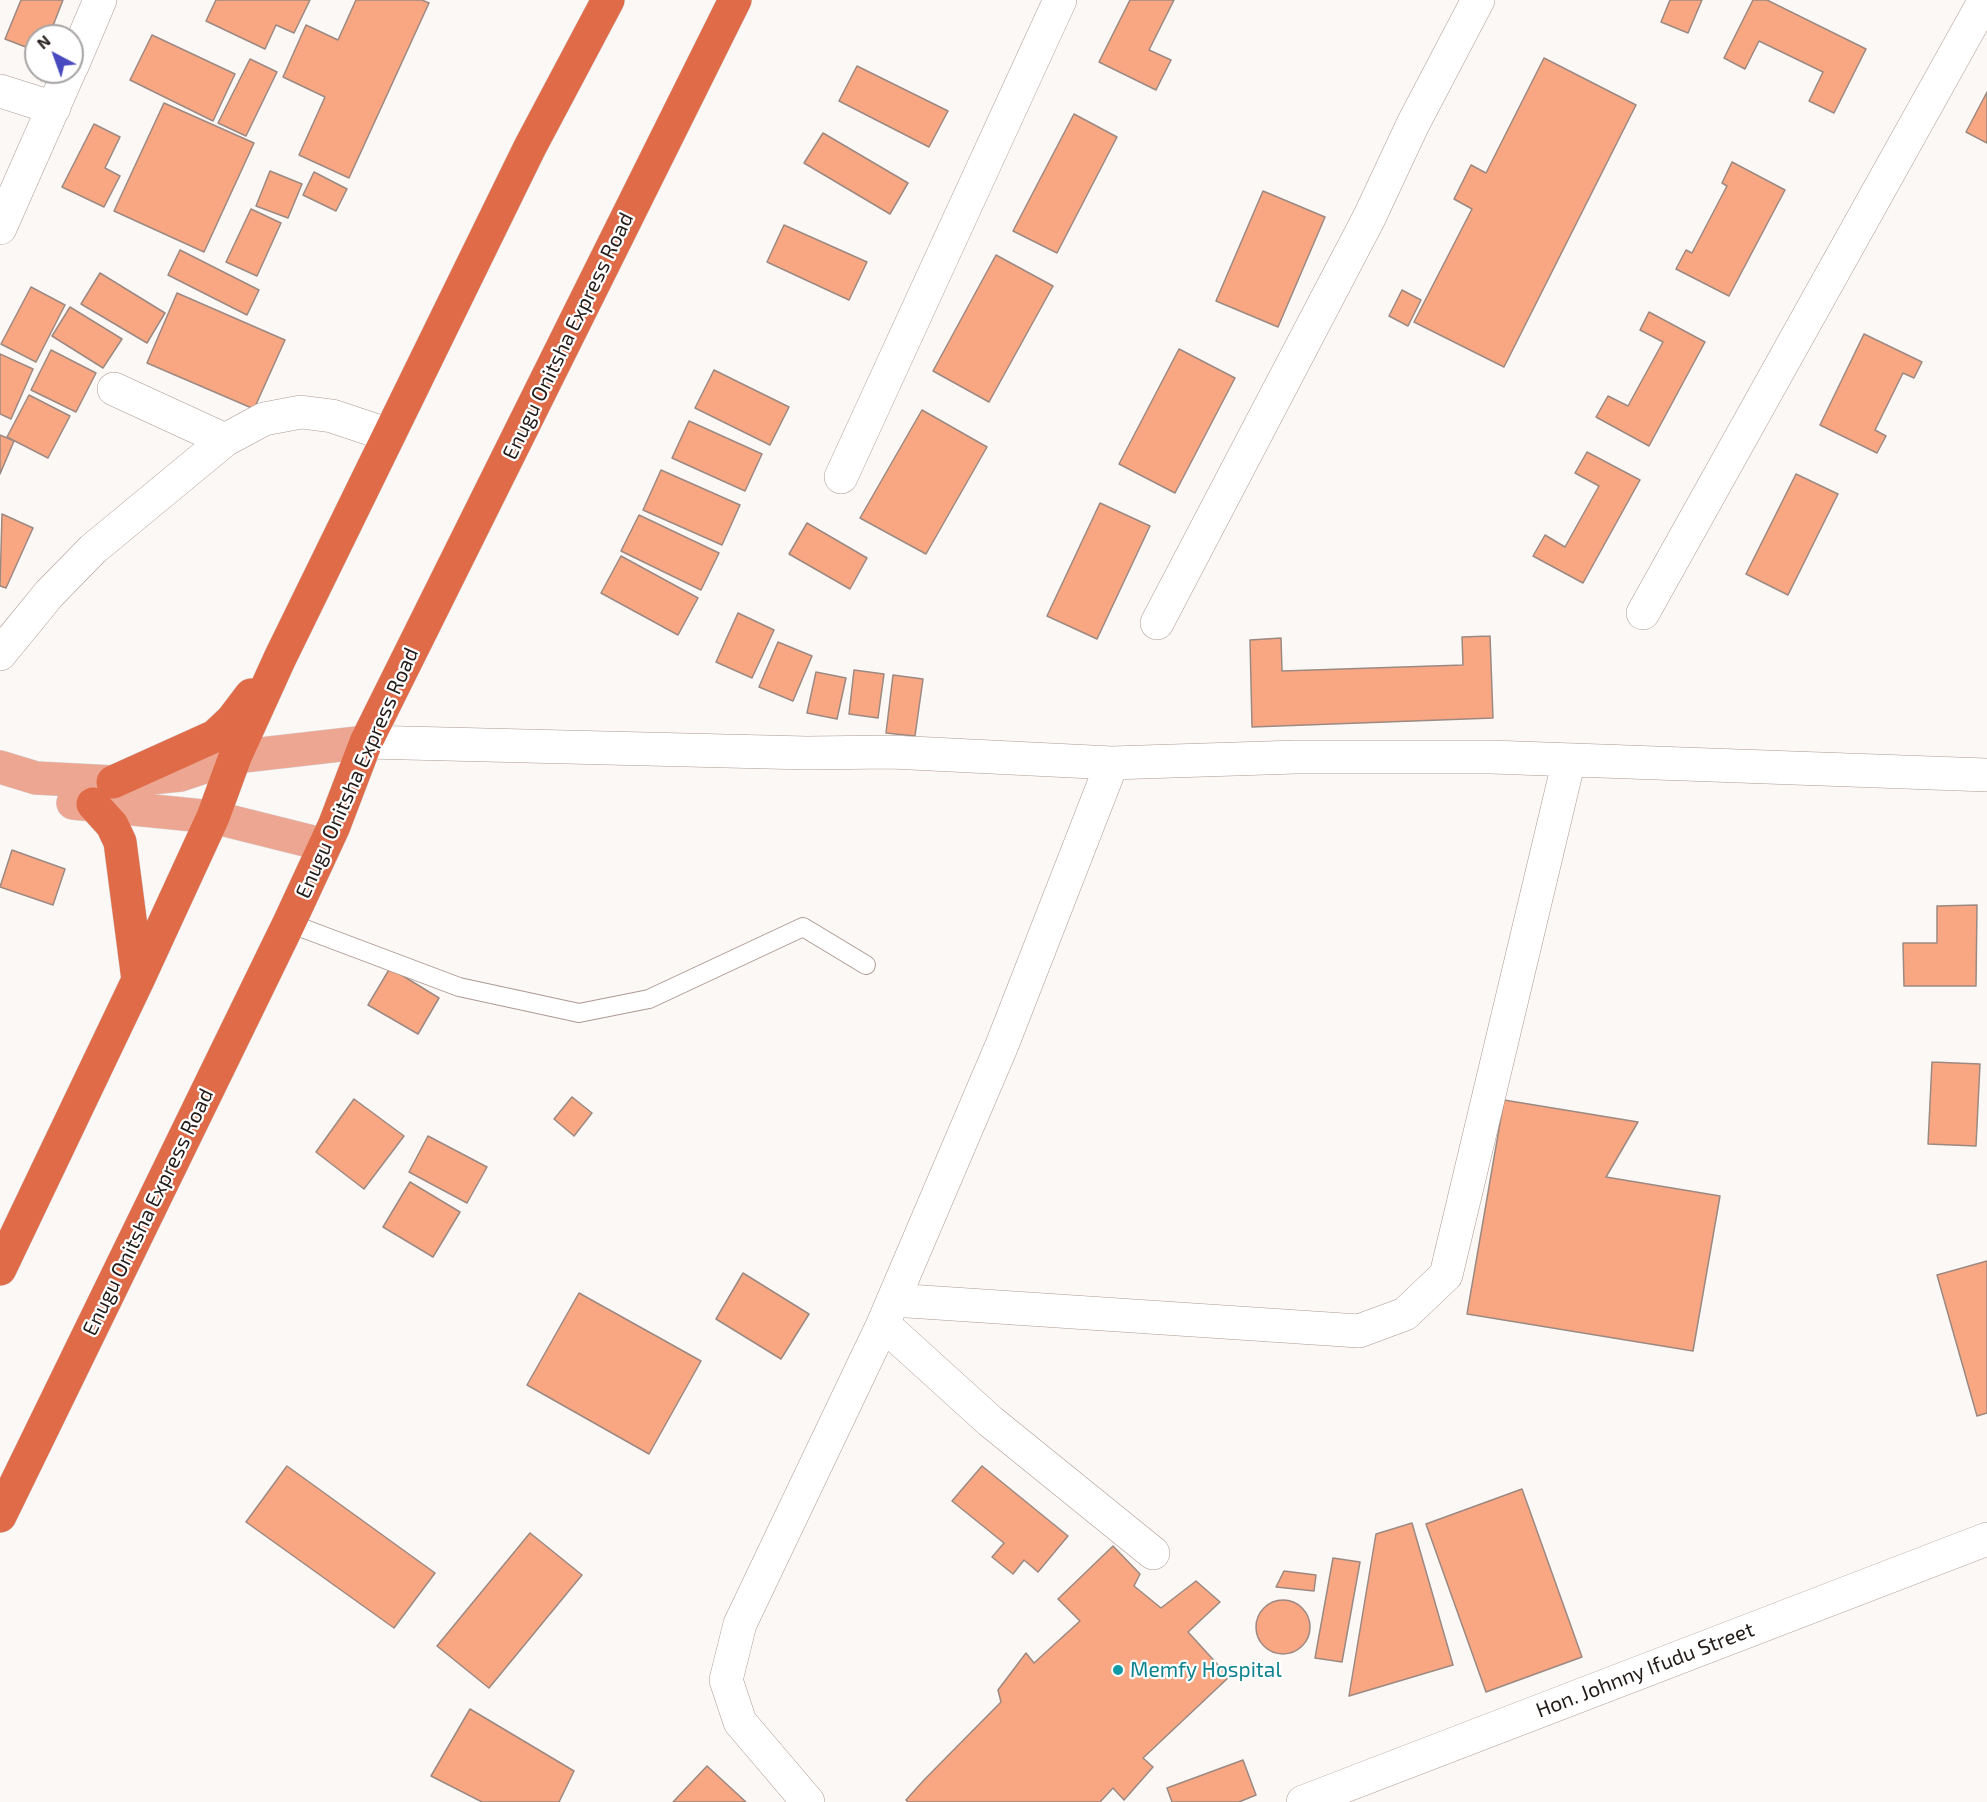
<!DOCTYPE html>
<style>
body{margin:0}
#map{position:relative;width:1987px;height:1802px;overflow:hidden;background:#fcf8f6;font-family:"Exo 2",sans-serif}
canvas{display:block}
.north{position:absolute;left:24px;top:24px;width:60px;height:60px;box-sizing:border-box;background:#fff;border:2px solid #a7a4a3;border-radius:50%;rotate:319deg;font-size:16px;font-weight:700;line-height:24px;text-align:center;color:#231c19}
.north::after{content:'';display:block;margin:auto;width:21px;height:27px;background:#494abf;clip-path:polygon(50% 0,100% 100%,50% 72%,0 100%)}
</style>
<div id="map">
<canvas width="1987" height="1802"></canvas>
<div class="north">N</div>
</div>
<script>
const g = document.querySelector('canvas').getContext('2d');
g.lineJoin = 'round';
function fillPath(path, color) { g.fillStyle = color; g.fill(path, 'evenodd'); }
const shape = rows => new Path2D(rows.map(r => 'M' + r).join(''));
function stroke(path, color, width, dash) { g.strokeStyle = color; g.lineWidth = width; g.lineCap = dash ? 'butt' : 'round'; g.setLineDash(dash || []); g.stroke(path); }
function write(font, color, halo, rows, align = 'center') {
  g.font = font + ' "Exo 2",sans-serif'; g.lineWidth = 4.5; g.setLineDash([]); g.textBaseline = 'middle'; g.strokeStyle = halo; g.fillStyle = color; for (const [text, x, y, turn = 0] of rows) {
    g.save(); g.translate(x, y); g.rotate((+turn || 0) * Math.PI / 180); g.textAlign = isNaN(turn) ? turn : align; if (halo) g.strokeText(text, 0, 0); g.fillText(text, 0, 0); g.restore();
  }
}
const building = shape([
 [21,0,63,0,49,36,36,36,36,51,5,39,21,0],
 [216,0,310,0,294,33,276,25,265,49,206,21,216,0],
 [356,0,422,0,429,3,349,178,299,155,325,97,283,77,306,25,338,40,356,0],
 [1130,0,1174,0,1149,50,1171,60,1156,90,1099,62,1130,0],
 [1670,0,1702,0,1688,33,1661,22,1670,0],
 [1753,0,1767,0,1866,49,1834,113,1809,101,1823,72,1759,41,1745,69,1724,58,1753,0],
 [152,35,235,74,213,121,130,80,152,35],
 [1544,58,1636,105,1504,367,1414,322,1472,209,1454,199,1471,165,1486,173,1544,58],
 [250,59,277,72,246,136,218,123,250,59],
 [857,66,948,111,929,147,839,101,857,66],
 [1987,92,1987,143,1966,132,1987,92],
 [164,103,254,143,204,252,114,211,164,103],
 [1074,114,1117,137,1057,253,1013,231,1074,114],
 [94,124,120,137,105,168,120,176,104,207,62,187,94,124],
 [823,133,908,183,890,214,804,163,823,133],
 [1732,162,1785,190,1729,296,1676,269,1686,250,1692,253,1727,186,1722,183,1732,162],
 [270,171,302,184,288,218,256,206,270,171],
 [314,172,347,189,336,211,303,195,314,172],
 [1263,191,1325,217,1278,327,1216,301,1263,191],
 [251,209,281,223,257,276,226,262,251,209],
 [784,225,867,262,849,300,767,262,784,225],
 [180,250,259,290,247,315,168,275,180,250],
 [996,255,1053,286,989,402,933,371,996,255],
 [100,273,165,313,147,343,81,304,100,273],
 [31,287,65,305,36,362,1,344,31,287],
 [1402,290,1421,300,1408,326,1389,316,1402,290],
 [177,293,285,340,254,409,147,363,177,293],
 [70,307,122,339,103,368,52,336,70,307],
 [1649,312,1705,342,1649,446,1596,417,1608,396,1628,406,1663,342,1640,330,1649,312],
 [1864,334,1922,362,1914,378,1903,373,1875,430,1886,436,1877,453,1820,425,1864,334],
 [1179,349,1235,378,1175,493,1119,464,1179,349],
 [51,350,96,373,76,412,31,390,51,350],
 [0,354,33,369,11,419,0,414,0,354],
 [714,370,789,407,770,445,695,408,714,370],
 [29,395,70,416,48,458,7,437,29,395],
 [922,410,987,447,926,554,860,518,922,410],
 [689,421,762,454,745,491,672,458,689,421],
 [0,435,14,441,0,474,0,435],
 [1587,452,1640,480,1583,583,1533,556,1545,535,1565,547,1599,486,1575,473,1587,452],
 [661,470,740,505,722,545,643,510,661,470],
 [1796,474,1838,494,1788,595,1746,574,1796,474],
 [1100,503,1150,526,1097,639,1047,616,1100,503],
 [2,514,33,528,6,588,0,586,2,514],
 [639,515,719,553,701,590,621,551,639,515],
 [807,523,867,558,850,589,789,554,807,523],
 [621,556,698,598,678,635,601,593,621,556],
 [738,613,774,630,752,678,716,662,738,613],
 [1490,636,1493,718,1252,727,1250,640,1281,638,1282,671,1463,665,1462,637,1490,636],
 [778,642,812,656,793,701,759,687,778,642],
 [854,670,884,674,878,718,849,714,854,670],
 [816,672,846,678,837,719,807,713,816,672],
 [893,675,923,679,915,736,886,733,893,675],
 [12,850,65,869,53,905,0,887,12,850],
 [1977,905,1976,986,1904,986,1903,943,1937,943,1937,906,1977,905],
 [390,968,439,998,418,1034,368,1005,390,968],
 [1932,1062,1980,1064,1976,1146,1928,1144,1932,1062],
 [572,1097,592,1113,574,1136,554,1119,572,1097],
 [354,1099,404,1136,364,1189,316,1152,354,1099],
 [1504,1100,1638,1122,1606,1177,1720,1196,1693,1351,1467,1314,1504,1100],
 [428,1136,487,1167,467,1203,409,1172,428,1136],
 [410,1182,460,1212,433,1257,383,1227,410,1182],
 [1987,1261,1987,1413,1977,1416,1937,1275,1987,1261],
 [743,1273,809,1314,781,1359,716,1319,743,1273],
 [579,1293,701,1361,649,1454,527,1385,579,1293],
 [287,1466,435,1573,394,1628,246,1522,287,1466],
 [982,1466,1068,1536,1038,1572,1024,1560,1013,1574,992,1557,1004,1543,952,1501,982,1466],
 [1522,1489,1582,1657,1486,1692,1426,1524,1522,1489],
 [1412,1523,1453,1665,1349,1696,1376,1534,1412,1523],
 [530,1533,582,1575,489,1688,437,1646,530,1533],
 [1113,1546,1140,1574,1134,1586,1161,1608,1196,1581,1220,1602,1188,1632,1229,1677,1143,1758,1153,1767,1124,1800,1113,1788,1100,1802,908,1802,906,1800,924,1780,1001,1702,998,1690,1026,1653,1034,1663,1080,1621,1058,1599,1113,1546],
 [1333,1558,1360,1562,1342,1662,1315,1658,1333,1558],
 [1284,1571,1316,1575,1314,1591,1276,1587,1284,1571],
 '1256 1627a27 27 0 1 1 54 0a27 27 0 1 1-54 0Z',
 [470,1709,574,1771,559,1802,482,1802,431,1776,470,1709],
 [1243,1760,1256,1795,1239,1802,1172,1802,1167,1788,1243,1760],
 [707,1766,746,1802,673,1802,707,1766]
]);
const lane = shape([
 [289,923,459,987,579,1013,649,999,803,927,866,965]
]);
const street = shape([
 [72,66,100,0],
 [0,91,54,108],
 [0,228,69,72],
 [114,389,225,440],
 [841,477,1060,0],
 [1643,613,1985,0],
 [1157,623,1369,218,1413,124,1478,0],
 [0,654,49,594,93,549,225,440,264,419,301,412,332,416,389,435],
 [366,742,807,753,891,752,1112,763,1296,757,1491,757,1987,775],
 [893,1300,1359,1331,1405,1314,1446,1275,1569,760],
 [883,1324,990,1421,1153,1553],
 [808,1802,740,1722,726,1680,740,1624,883,1324,1002,1045,1112,763],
 [1303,1802,1987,1539]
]);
const primary = shape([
 [0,767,36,778,113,782,180,775,235,757,366,742],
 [73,803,213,817,325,845]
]);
const highway = shape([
 [113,782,215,736,232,720,251,695],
 [93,804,112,825,120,842,138,980],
 [0,1269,138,980,213,817,235,757,280,658,530,147,608,0],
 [0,1516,289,923,334,826,366,742,735,0]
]);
const markers = [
 [1118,1670,6,"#0f9aa8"]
];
const streetNames = [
 ["Enugu Onitsha Express Road",568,336,-64],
 ["Enugu Onitsha Express Road",357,773,-66],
 ["Enugu Onitsha Express Road",148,1212,-64],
 ["Hon. Johnny Ifudu Street",1645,1670,-21]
];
const cultureNames = [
 ["Memfy Hospital",1130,1670]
];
fillPath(building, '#f9a783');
stroke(building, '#9c8981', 1.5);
stroke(lane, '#ad9a91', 20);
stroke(street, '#ad9a91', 34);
stroke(primary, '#d7d6d6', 34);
stroke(highway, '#d7d6d6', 34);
stroke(lane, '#fff', 18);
stroke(street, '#fff', 33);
stroke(primary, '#eca691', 33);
stroke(highway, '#df6b48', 33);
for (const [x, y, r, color] of markers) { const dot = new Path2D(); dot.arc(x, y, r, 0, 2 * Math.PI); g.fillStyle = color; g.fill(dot); stroke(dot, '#fff', 2); }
write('21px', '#231c19', '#fff', streetNames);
write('21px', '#0d838f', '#fff', cultureNames, 'left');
</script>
